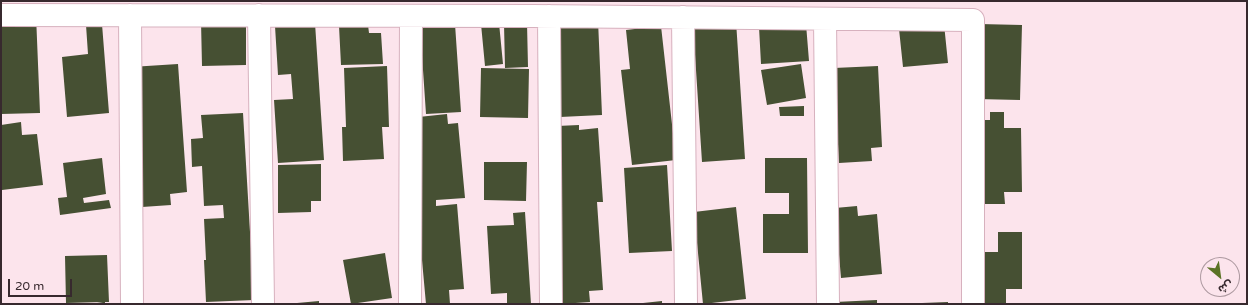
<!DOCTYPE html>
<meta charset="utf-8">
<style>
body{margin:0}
#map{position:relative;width:1248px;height:305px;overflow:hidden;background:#fce4ec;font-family:"Varela Round","Noto Sans Arabic",sans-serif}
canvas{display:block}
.frame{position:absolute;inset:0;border:2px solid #37292e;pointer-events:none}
.north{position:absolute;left:1200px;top:257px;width:40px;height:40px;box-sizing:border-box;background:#fce4ec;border:1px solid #ad99a0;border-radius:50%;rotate:151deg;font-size:11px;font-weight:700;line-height:16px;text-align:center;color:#37292e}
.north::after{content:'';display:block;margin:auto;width:14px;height:18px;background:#5b7325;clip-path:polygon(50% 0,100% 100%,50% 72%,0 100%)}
.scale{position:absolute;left:8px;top:279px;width:64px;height:18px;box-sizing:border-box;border:2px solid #37292e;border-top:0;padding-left:5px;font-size:12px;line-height:14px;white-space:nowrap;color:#37292e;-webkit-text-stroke:3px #fce4ec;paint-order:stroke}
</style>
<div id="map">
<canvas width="1248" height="305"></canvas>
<div class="frame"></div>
<div class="north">ش</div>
<div class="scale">20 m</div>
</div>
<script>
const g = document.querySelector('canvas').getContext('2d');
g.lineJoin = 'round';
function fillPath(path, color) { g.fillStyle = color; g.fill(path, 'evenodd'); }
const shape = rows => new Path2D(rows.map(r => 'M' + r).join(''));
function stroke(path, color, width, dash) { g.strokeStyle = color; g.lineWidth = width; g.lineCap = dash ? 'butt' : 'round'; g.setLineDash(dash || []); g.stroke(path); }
const building = shape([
 [36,15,40,113,1,114,1,17],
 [246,20,246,65,202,66,201,21],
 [598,20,602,115,560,117,556,22],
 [736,21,745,159,702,162,693,24],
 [315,23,324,160,278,163,274,100,293,99,291,74,278,75,275,26],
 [499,23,503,64,485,66,481,24],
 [527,23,528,67,505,68,504,24],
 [102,24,109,113,67,117,62,57,88,54,86,25],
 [455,24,461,112,426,114,420,26],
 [806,24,809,61,761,64,759,27],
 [944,24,948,63,903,67,899,29],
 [979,24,1022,25,1020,100,977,99],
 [368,25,369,33,381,33,383,64,341,65,339,26],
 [661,26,676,160,632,165,621,70,630,69,626,30],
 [178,64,187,192,170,194,171,205,142,207,131,67],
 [801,64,806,98,767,105,761,70],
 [387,66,389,127,382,127,384,159,343,161,342,127,346,127,344,68],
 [878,66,882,147,871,148,872,161,839,163,834,68],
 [481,68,529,69,528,118,480,117],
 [804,106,804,116,780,116,779,107],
 [990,112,1004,112,1004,128,1021,128,1022,192,1004,192,1005,204,976,204,975,120,990,120],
 [243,113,254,300,206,302,204,260,206,260,204,219,224,218,223,205,204,206,202,166,192,167,191,139,203,138,201,115],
 [447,114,448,124,458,123,465,198,436,200,436,206,457,204,464,289,449,290,450,304,426,304,409,118],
 [21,122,22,135,37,134,43,185,2,190,1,181,1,125],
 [579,125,579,130,598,128,603,202,597,202,603,290,589,291,590,302,561,304,554,205,562,205,557,126],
 [102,158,106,194,83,198,84,203,109,200,111,208,60,215,58,198,67,197,63,163],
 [765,158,807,158,808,253,763,253,763,214,789,214,789,193,765,193],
 [484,162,527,162,526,201,484,200],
 [321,164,321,201,311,201,311,212,278,213,278,165],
 [667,165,672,251,629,253,624,168],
 [857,206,858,216,877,214,882,274,841,278,835,208],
 [736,207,746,299,703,304,694,212],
 [525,212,531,304,507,304,507,293,491,294,487,226,514,225,513,213],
 [998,232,1022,232,1022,289,1006,289,1006,304,977,304,977,252,998,252],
 [385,253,392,298,351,304,343,260],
 [107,255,109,302,105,302,105,304,97,304,97,303,103,302,66,303,65,256],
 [877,300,877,304,835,304,835,302],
 [319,301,319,304,297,304,297,303],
 [662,301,662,304,643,304,643,303],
 [948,302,948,304,922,304,922,303]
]);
const minor = shape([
 [1,15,532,16,973,20,973,304],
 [130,15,132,304],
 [259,15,263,304],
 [549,16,551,304],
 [683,17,686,304],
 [825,19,828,304],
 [410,304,411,16]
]);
fillPath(building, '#465033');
stroke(minor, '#d7b1be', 24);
stroke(minor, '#fff', 22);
</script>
